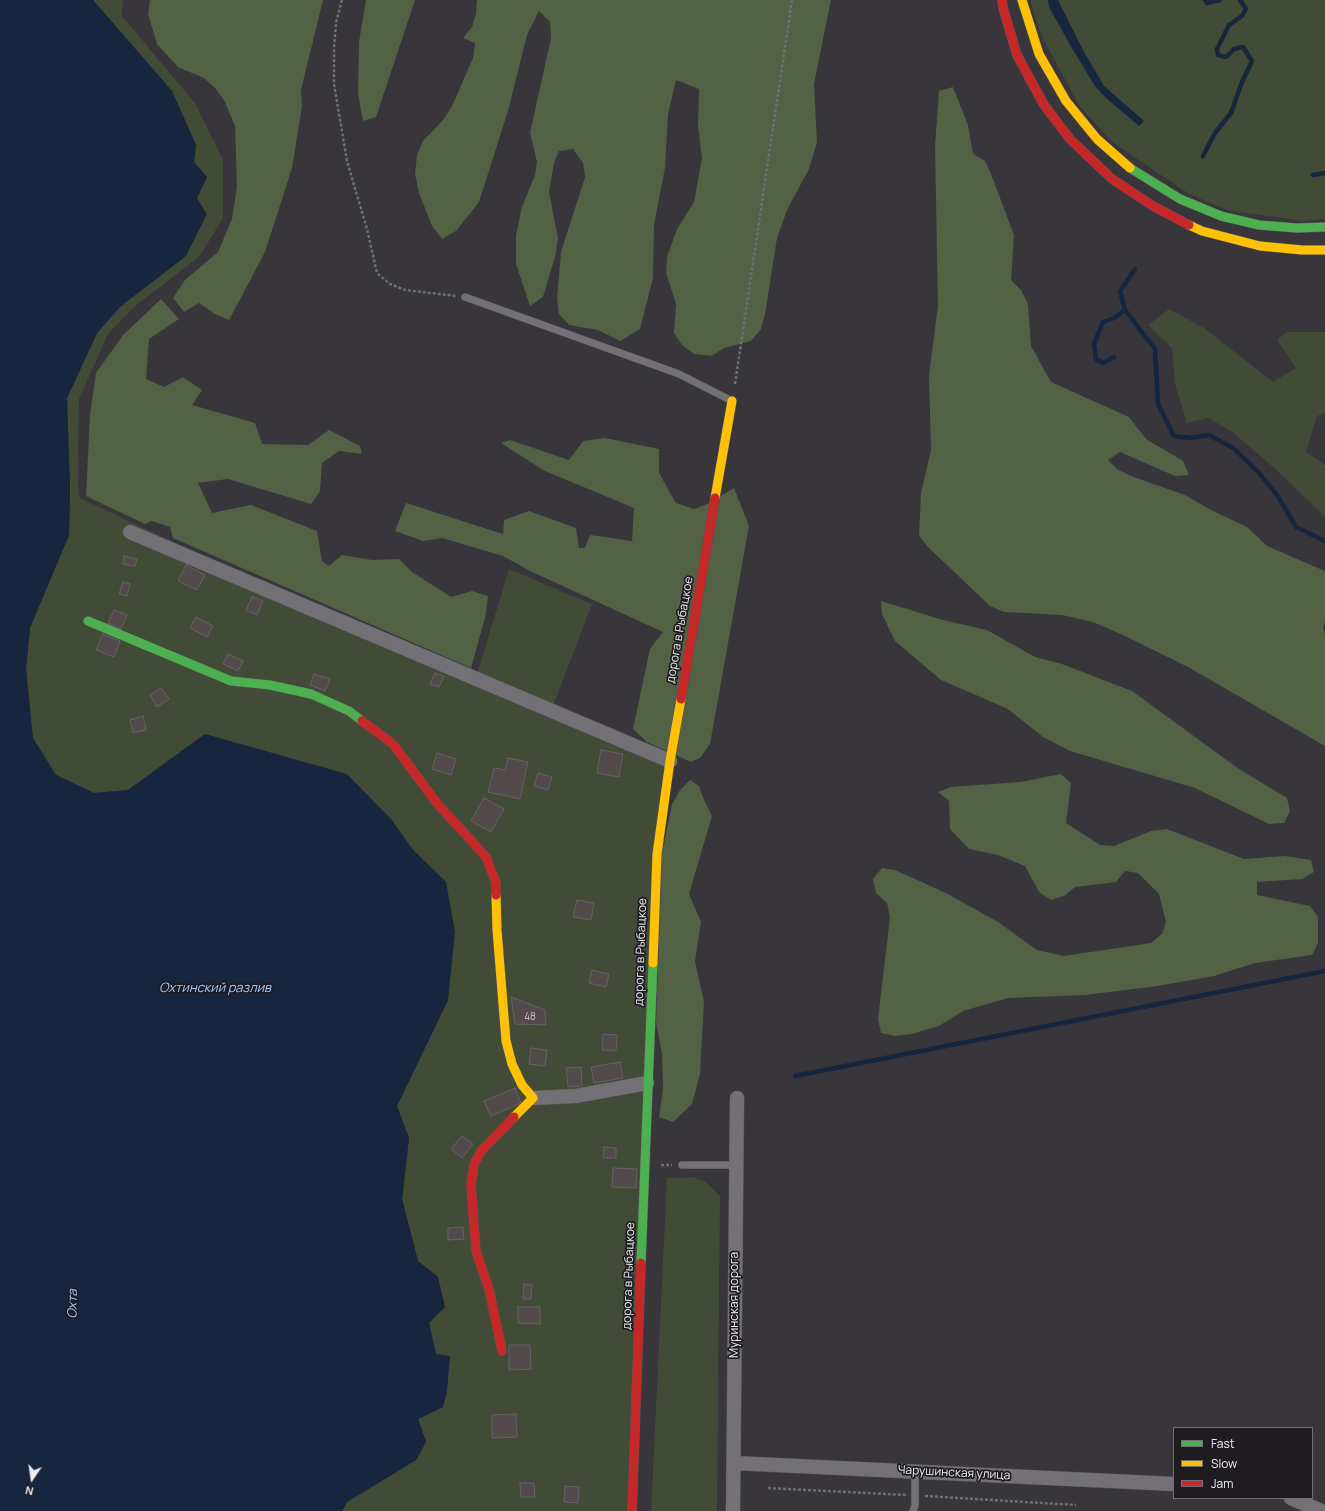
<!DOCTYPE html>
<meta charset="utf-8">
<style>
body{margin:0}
#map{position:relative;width:1325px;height:1511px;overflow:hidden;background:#38353b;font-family:Manrope,sans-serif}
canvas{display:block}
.legend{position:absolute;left:1173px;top:1427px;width:140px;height:72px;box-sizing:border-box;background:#1e1c20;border:1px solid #726f74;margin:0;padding:5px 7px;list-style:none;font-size:12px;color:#efecf3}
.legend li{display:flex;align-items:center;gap:8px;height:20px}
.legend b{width:20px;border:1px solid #726f74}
.north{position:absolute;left:12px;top:1459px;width:40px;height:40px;-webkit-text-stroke:3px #1e1c20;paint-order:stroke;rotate:193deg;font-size:11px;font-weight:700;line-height:16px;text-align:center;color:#efecf3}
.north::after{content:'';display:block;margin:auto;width:14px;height:18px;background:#efecf3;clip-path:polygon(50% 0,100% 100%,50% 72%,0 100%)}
</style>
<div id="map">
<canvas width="1325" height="1511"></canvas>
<ul class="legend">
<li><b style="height:5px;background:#4caf50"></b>Fast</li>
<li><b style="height:5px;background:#ffc107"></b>Slow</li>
<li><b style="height:5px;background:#c62828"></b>Jam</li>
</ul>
<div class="north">N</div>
</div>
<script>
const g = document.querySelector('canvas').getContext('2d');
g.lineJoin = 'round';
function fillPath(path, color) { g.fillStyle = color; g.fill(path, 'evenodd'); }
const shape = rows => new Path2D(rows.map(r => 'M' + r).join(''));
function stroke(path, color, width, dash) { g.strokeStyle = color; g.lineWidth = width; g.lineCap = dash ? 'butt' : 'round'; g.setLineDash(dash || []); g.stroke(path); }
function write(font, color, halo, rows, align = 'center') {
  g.font = font + ' Manrope,sans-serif'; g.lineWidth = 3.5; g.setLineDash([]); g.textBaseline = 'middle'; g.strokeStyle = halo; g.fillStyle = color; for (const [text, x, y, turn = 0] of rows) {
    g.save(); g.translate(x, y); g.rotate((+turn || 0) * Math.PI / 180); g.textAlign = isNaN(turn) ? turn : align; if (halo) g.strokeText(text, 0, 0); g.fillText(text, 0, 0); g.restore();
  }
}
const green = shape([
 [93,0,123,0,122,16,195,103,223,160,223,218,200,256,133,308,108,334,79,399,78,480,80,498,474,684,509,569,592,604,550,714,664,766,629,1511,342,1511,347,1502,416,1460,426,1442,418,1419,443,1407,436,1354,429,1323,438,1277,418,1261,402,1199,409,1138,397,1106,448,1000,446,882,413,850,391,819,205,734,128,790,94,793,56,775,32,738,26,669,30,628,69,535,70,487,67,398,97,333,121,306,186,256,197,198,207,177,194,162,196,145,172,91],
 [1030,0,1325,0,1325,219,1303,221,1227,210,1189,194,1112,142,1080,107,1041,35],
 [1169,309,1204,328,1273,382,1296,368,1277,340,1287,332,1325,332,1325,413,1317,416,1306,452,1325,465,1325,517,1281,474,1231,431,1208,418,1187,423,1175,384,1172,348,1148,325],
 [694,1177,706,1182,720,1196,717,1511,651,1511,667,1178]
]);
const forest = shape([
 [150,0,323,0,301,90,302,106,292,168,265,252,229,320,215,314,199,303,184,312,173,298,185,280,218,252,232,219,237,187,235,126,224,100,215,88,204,78,178,67,157,44,148,14],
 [366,0,415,0,376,117,363,121,358,93,359,42],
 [477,0,831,0,814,84,817,142,809,169,787,210,777,238,765,314,761,329,751,341,724,348,712,356,694,354,682,345,674,333,676,304,666,273,667,257,677,229,694,202,702,158,698,126,699,89,676,80,668,114,665,168,654,225,653,278,640,329,620,341,598,330,569,325,559,314,557,299,561,252,585,177,583,163,573,149,559,151,554,163,549,192,558,238,556,253,543,297,530,306,516,264,516,235,522,207,535,175,537,162,530,133,551,38,550,22,539,11,527,35,508,111,479,202,456,231,442,239,432,226,419,193,415,174,417,155,423,141,444,119,453,104,473,58,475,43,463,38,472,27,476,14],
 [953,87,968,125,973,154,985,161,991,174,1014,235,1011,280,1021,290,1028,304,1031,346,1051,382,1129,417,1146,439,1183,461,1189,475,1175,476,1120,452,1108,460,1117,469,1131,476,1185,495,1209,509,1247,527,1267,546,1325,571,1325,622,1323,628,1325,633,1325,746,1188,667,1123,635,1093,622,1062,615,1004,612,990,606,928,547,919,536,921,493,931,450,929,375,938,306,935,145,939,91],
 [161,299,179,319,149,339,146,379,164,387,183,377,202,390,192,405,255,423,262,444,308,445,329,430,360,446,362,454,339,451,322,463,320,491,311,504,228,479,198,483,212,513,251,505,317,531,322,561,329,566,342,555,372,560,399,559,412,572,451,597,472,591,488,596,485,618,471,668,173,538,170,527,152,521,145,524,86,496,90,415,96,373,123,335],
 [605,438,659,449,659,473,676,503,694,509,707,504,734,488,749,526,710,744,700,758,691,762,647,742,633,729,650,649,663,632,530,571,503,556,442,538,423,541,395,531,406,503,503,534,504,520,529,511,576,528,579,548,585,548,590,535,632,541,634,508,545,471,501,443,510,440,569,460,583,441],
 [881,601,943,620,987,630,1035,657,1062,664,1132,691,1239,769,1287,798,1290,811,1284,823,1269,824,1195,788,1070,751,1043,737,1008,709,941,680,895,641,882,614],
 [1061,774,1071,783,1066,823,1100,845,1114,846,1151,831,1167,829,1244,859,1284,856,1311,860,1314,872,1302,879,1257,882,1257,895,1310,906,1318,917,1318,943,1312,955,1255,963,1214,976,1158,986,1085,995,1008,998,963,1011,939,1026,911,1034,895,1036,881,1033,878,1019,890,917,887,903,876,893,873,879,882,868,895,870,946,893,998,922,1037,950,1064,956,1151,943,1162,934,1166,922,1159,894,1138,873,1125,871,1116,882,1075,887,1064,896,1051,900,1039,892,1025,866,998,855,969,849,950,829,949,801,938,792,951,787,1020,782],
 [690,780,699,786,704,800,712,816,689,894,701,922,695,961,704,1002,700,1074,692,1104,673,1122,659,1117,663,1089,662,1054,656,1022,662,854,672,804,680,790]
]);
const water = shape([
 [0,0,93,0,172,91,196,145,194,162,207,177,197,198,207,214,186,256,121,306,97,333,67,398,70,487,69,535,30,628,26,669,33,738,56,775,94,793,128,790,205,734,347,774,391,819,413,850,446,882,455,932,448,1000,397,1106,409,1138,402,1199,418,1261,438,1277,445,1307,429,1323,436,1354,450,1356,447,1391,443,1407,418,1419,426,1442,416,1460,347,1502,342,1511,0,1511],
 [1048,0,1058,0,1083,50,1104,86,1144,121,1139,126,1105,97,1095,86,1073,50,1049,7]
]);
const stream = shape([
 [1205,0,1207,3,1220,0],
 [1203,156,1215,133,1231,113,1242,82,1252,61,1243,47,1234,49,1226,57,1218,55,1217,49,1229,25,1242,16,1246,9,1240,0],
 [1313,175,1325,173],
 [1135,269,1120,291,1125,310,1155,349,1158,404,1174,436,1191,438,1209,435,1233,448,1259,473,1277,495,1296,527,1325,541],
 [1114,357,1103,363,1096,359,1094,344,1103,322,1114,318,1125,310],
 [795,1076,1325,971]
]);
const building = shape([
 [124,556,137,559,135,566,123,564,124,556],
 [186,565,205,575,197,590,178,581,186,565],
 [123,582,130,584,127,596,119,594,123,582],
 [252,597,263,601,257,615,246,610,252,597],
 [114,610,127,615,121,629,108,623,114,610],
 [196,617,213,626,207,637,190,628,196,617],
 [103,634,120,641,114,657,96,650,103,634],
 [228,654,243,661,238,671,223,664,228,654],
 [435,673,444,676,439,687,430,684,435,673],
 [314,674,330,679,325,691,310,685,314,674],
 [161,688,169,699,157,707,150,695,161,688],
 [143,716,146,730,133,733,130,720,143,716],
 [601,750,623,754,619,777,597,773,601,750],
 [437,753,456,759,451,775,432,769,437,753],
 [508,758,528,762,520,799,488,792,494,768,505,770,508,758],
 [538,773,552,777,548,790,534,786,538,773],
 [484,798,504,809,491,832,471,821,484,798],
 [577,900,594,903,591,920,573,917,577,900],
 [592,970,609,974,606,987,589,983,592,970],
 [511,997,545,1010,546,1025,515,1024,511,997],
 [603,1034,617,1035,616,1051,602,1050,603,1034],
 [531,1048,547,1050,545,1066,529,1064,531,1048],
 [620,1062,623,1078,594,1083,591,1067,620,1062],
 [581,1067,582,1086,568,1087,566,1068,581,1067],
 [515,1088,521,1103,491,1116,484,1101,515,1088],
 [462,1136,473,1144,462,1158,451,1149,462,1136],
 [604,1147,616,1148,616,1158,603,1158,604,1147],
 [613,1168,637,1169,636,1188,612,1187,613,1168],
 [463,1227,464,1239,448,1240,448,1228,463,1227],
 [524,1284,532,1285,531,1299,523,1299,524,1284],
 [518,1307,540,1307,540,1324,518,1323,518,1307],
 [509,1345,530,1345,531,1369,509,1370,509,1345],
 [516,1414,517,1437,492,1438,492,1415,516,1414],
 [520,1483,534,1483,535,1497,521,1497,520,1483],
 [565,1486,579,1487,578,1503,564,1502,565,1486]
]);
const path = shape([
 [342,0,336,23,334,49,334,84,347,161,367,229,377,273,390,284,405,290,456,296],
 [735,384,792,0],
 [661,1165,672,1165],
 [768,1488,906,1495],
 [925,1496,1076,1505]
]);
const lane = shape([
 [465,297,679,374,732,401],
 [682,1165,737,1165],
 [913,1511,915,1506,915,1472]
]);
const street = shape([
 [130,532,670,761],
 [533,1098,576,1096,647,1083],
 [734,1463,1174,1484],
 [1291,1498,1321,1511],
 [733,1511,737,1098]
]);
const fast = shape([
 [1130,168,1180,199,1221,216,1259,225,1297,228,1325,227],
 [88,621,231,681,270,685,311,694,349,711,362,721],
 [641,1263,653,963]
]);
const slow = shape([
 [1022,0,1039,54,1066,101,1097,139,1130,168],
 [1189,225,1202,231,1260,246,1302,250,1325,250],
 [715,498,732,401],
 [496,895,497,930,506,1041,512,1064,522,1085,533,1098,514,1117],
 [653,963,657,854,670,761,681,699]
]);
const jam = shape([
 [1002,0,1003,8,1017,55,1044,105,1070,139,1112,179,1153,206,1189,225],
 [681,699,715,498],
 [362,721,393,744,436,802,486,857,496,883,496,895],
 [502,1351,489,1289,476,1251,471,1185,474,1164,482,1150,514,1117],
 [632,1511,641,1263]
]);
const numberNames = [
 ["48",530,1017]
];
const streetNames = [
 ["дорога в Рыбацкое",680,630,-80],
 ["дорога в Рыбацкое",641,952,-88],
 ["дорога в Рыбацкое",629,1276,-88],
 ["Муринская дорога",735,1305,-90],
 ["Чарушинская улица",954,1473,3]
];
const waterNames = [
 ["Охтинский разлив",215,988],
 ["Охта",73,1304,-89]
];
fillPath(green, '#414b36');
fillPath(forest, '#536245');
fillPath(water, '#15263e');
stroke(stream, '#15263e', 4.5);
fillPath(building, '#534a4c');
stroke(building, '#666264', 1);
stroke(lane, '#555359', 8);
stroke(street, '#555359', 15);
stroke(fast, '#555359', 10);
stroke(slow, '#555359', 10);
stroke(jam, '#555359', 10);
stroke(path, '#6f6e72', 2.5, [3, 2]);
stroke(lane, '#747176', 7);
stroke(street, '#747176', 14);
stroke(fast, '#4caf50', 9);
stroke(slow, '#ffc107', 9);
stroke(jam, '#c62828', 9);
write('10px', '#c8c4c9', null, numberNames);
write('12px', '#efecf3', '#1e1c20', streetNames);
write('italic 13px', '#a2c7fc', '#1e1c20', waterNames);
</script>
